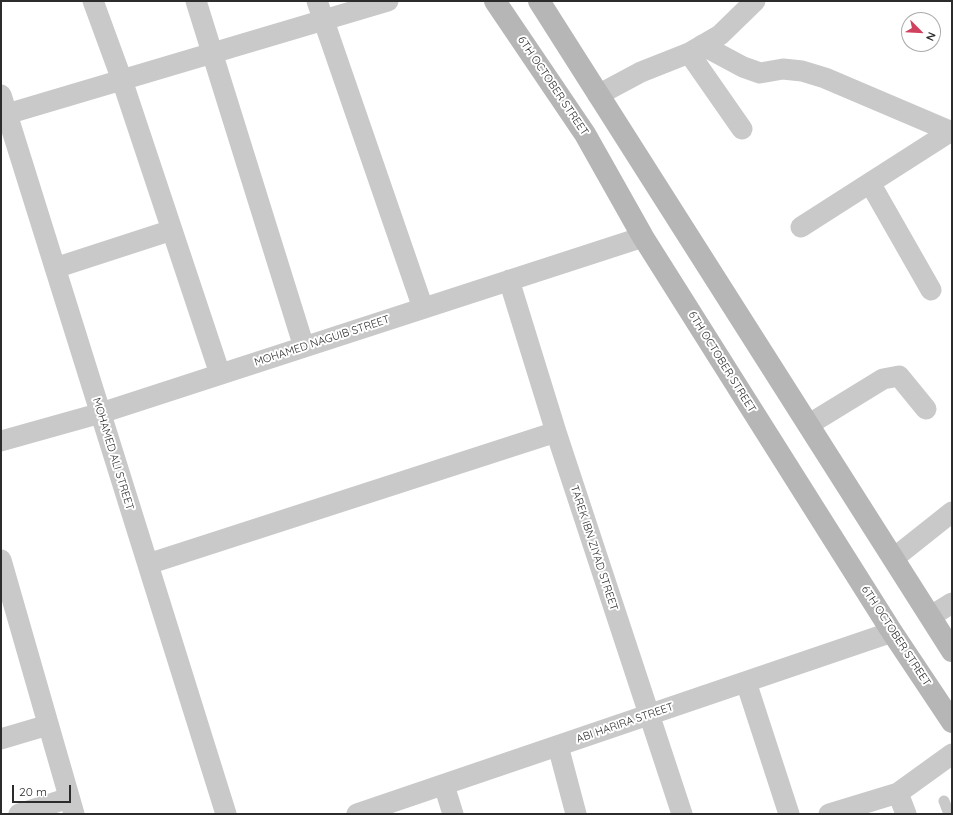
<!DOCTYPE html>
<style>
body{margin:0}
#map{position:relative;width:953px;height:815px;overflow:hidden;background:#fff;font-family:Quicksand,sans-serif}
canvas{display:block}
.frame{position:absolute;inset:0;border:2px solid #2c2c2c;pointer-events:none}
.north{position:absolute;left:901px;top:12px;width:40px;height:40px;box-sizing:border-box;background:#fff;border:1px solid #ababab;border-radius:50%;rotate:114deg;font-size:11px;font-weight:700;line-height:16px;text-align:center;color:#2c2c2c}
.north::after{content:'';display:block;margin:auto;width:14px;height:18px;background:#d04160;clip-path:polygon(50% 0,100% 100%,50% 72%,0 100%)}
.scale{position:absolute;left:12px;top:785px;width:59px;height:18px;box-sizing:border-box;border:2px solid #2c2c2c;border-top:0;padding-left:5px;font-size:12px;line-height:14px;white-space:nowrap;color:#2c2c2c;-webkit-text-stroke:3px #fff;paint-order:stroke}
</style>
<div id="map">
<canvas width="953" height="815"></canvas>
<div class="frame"></div>
<div class="north">N</div>
<div class="scale">20 m</div>
</div>
<script>
const g = document.querySelector('canvas').getContext('2d');
g.lineJoin = 'round';
const shape = rows => new Path2D(rows.map(r => 'M' + r).join(''));
function stroke(path, color, width, dash) { g.strokeStyle = color; g.lineWidth = width; g.lineCap = dash ? 'butt' : 'round'; g.setLineDash(dash || []); g.stroke(path); }
function write(font, color, halo, rows, align = 'center') {
  g.font = font + ' Quicksand,sans-serif'; g.lineWidth = 4; g.setLineDash([]); g.textBaseline = 'middle'; g.strokeStyle = halo; g.fillStyle = color; for (const [text, x, y, turn = 0] of rows) {
    g.save(); g.translate(x, y); g.rotate((+turn || 0) * Math.PI / 180); g.textAlign = isNaN(turn) ? turn : align; if (halo) g.strokeText(text, 0, 0); g.fillText(text, 0, 0); g.restore();
  }
}
const lane = shape([
 [944,801,949,814]
]);
const street = shape([
 [93,1,122,80,220,374],
 [196,1,304,347],
 [317,1,423,308],
 [702,45,743,67,760,73,783,69,802,71,825,78,952,132],
 [689,53,742,129],
 [1,95,226,814],
 [598,95,641,72,689,53,720,35,755,1],
 [7,114,388,1],
 [870,183,931,290],
 [801,227,951,131],
 [55,268,172,230],
 [509,280,556,432,682,814],
 [808,425,883,379,899,376,926,409],
 [1,441,101,413,643,237],
 [894,558,952,512],
 [1,560,74,814],
 [148,564,556,432],
 [931,616,952,603],
 [746,682,789,814],
 [1,739,48,725],
 [558,746,576,814],
 [444,785,453,814],
 [898,793,906,814],
 [19,814,69,798],
 [357,814,892,632],
 [829,814,898,793,952,754]
]);
const secondary = shape([
 [495,1,585,134,643,237,892,632,952,722],
 [539,1,952,651]
]);
const streetNames = [
 ["6TH OCTOBER STREET",553,86,56],
 ["MOHAMED NAGUIB STREET",322,341,-18],
 ["6TH OCTOBER STREET",722,362,58],
 ["MOHAMED ALI STREET",113,454,73],
 ["TAREK IBN ZIYAD STREET",594,548,72],
 ["6TH OCTOBER STREET",896,636,57],
 ["ABI HARIRA STREET",625,723,-19]
];
stroke(lane, '#c9c9c9', 11);
stroke(street, '#c9c9c9', 21);
stroke(secondary, '#b6b6b6', 22);
write('11px', '#2c2c2c', '#fff', streetNames);
</script>
